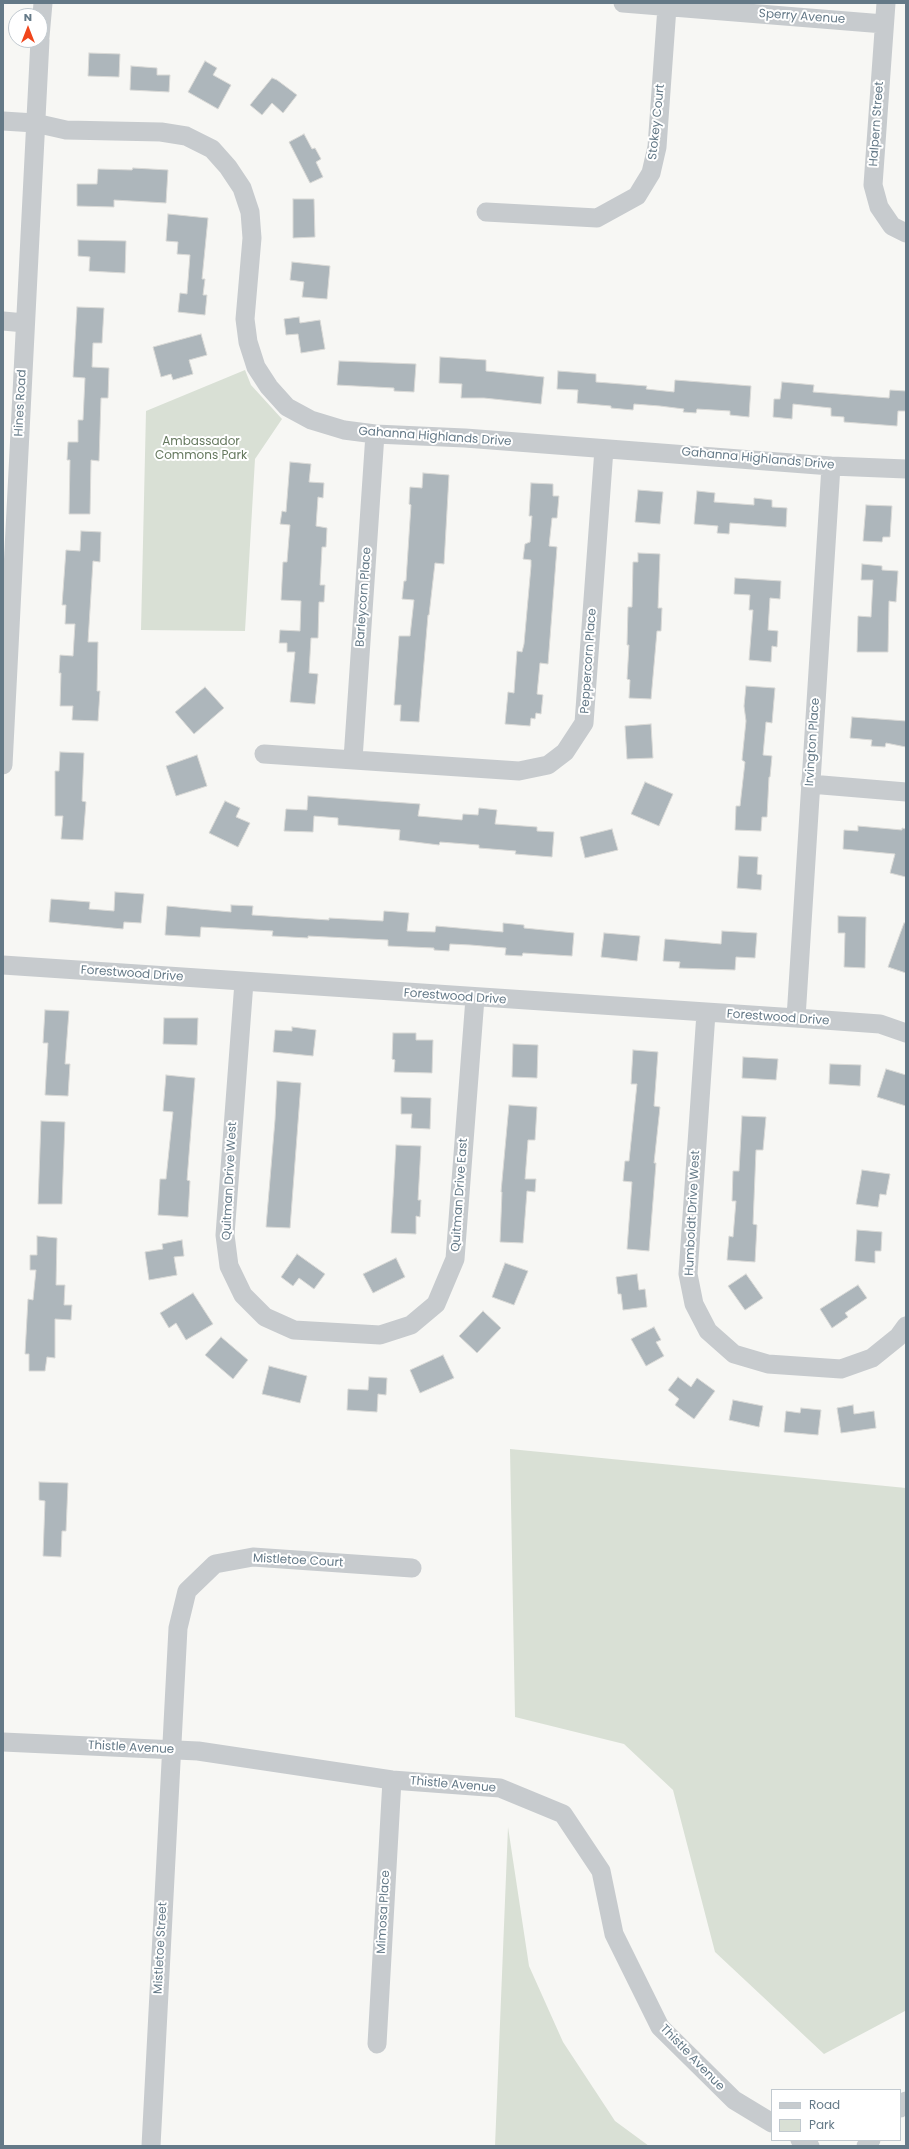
<!DOCTYPE html>
<style>
body{margin:0}
#map{position:relative;width:909px;height:2149px;overflow:hidden;background:#f7f7f4;font-family:Poppins,sans-serif}
canvas{display:block}
.frame{position:absolute;inset:0;border:4px solid #647987;pointer-events:none}
.legend{position:absolute;left:771px;top:2089px;width:130px;height:52px;box-sizing:border-box;background:#fff;border:1px solid #c1c9cf;margin:0;padding:5px 7px;list-style:none;font-size:12px;color:#647987}
.legend li{display:flex;align-items:center;gap:8px;height:20px}
.legend b{width:20px;border:1px solid #c1c9cf}
.north{position:absolute;left:8px;top:8px;width:40px;height:40px;box-sizing:border-box;background:#fff;border:1px solid #c1c9cf;border-radius:50%;rotate:0deg;font-size:11px;font-weight:700;line-height:16px;text-align:center;color:#647987}
.north::after{content:'';display:block;margin:auto;width:14px;height:18px;background:#f0451b;clip-path:polygon(50% 0,100% 100%,50% 72%,0 100%)}
</style>
<div id="map">
<canvas width="909" height="2149"></canvas>
<div class="frame"></div>
<ul class="legend">
<li><b style="height:5px;background:#c7cbce"></b>Road</li>
<li><b style="height:11px;background:#d9e0d5"></b>Park</li>
</ul>
<div class="north">N</div>
</div>
<script>
const g = document.querySelector('canvas').getContext('2d');
g.lineJoin = 'round';
function fillPath(path, color) { g.fillStyle = color; g.fill(path, 'evenodd'); }
const shape = rows => new Path2D(rows.map(r => 'M' + r).join(''));
function stroke(path, color, width, dash) { g.strokeStyle = color; g.lineWidth = width; g.lineCap = dash ? 'butt' : 'round'; g.setLineDash(dash || []); g.stroke(path); }
function write(font, color, halo, rows, align = 'center') {
  g.font = font + ' Poppins,sans-serif'; g.lineWidth = 4; g.setLineDash([]); g.textBaseline = 'middle'; g.strokeStyle = halo; g.fillStyle = color; for (const [text, x, y, turn = 0] of rows) {
    g.save(); g.translate(x, y); g.rotate((+turn || 0) * Math.PI / 180); g.textAlign = isNaN(turn) ? turn : align; if (halo) g.strokeText(text, 0, 0); g.fillText(text, 0, 0); g.restore();
  }
}
const green = shape([
 [245,370,251,385,282,419,255,459,245,631,141,630,146,411],
 [510,1449,906,1488,906,2013,905,2011,824,2054,715,1952,673,1790,624,1744,515,1717],
 [508,1827,529,1966,563,2042,615,2121,649,2146,495,2146]
]);
const building = shape([
 [89,53,120,54,119,77,88,76,89,53],
 [205,61,217,68,213,75,231,85,218,109,188,92,205,61],
 [131,66,157,68,157,75,170,75,169,92,130,90,131,66],
 [272,78,277,80,297,95,283,113,272,103,262,115,250,105,272,78],
 [304,134,312,149,315,148,321,159,316,162,323,177,310,183,289,142,304,134],
 [133,168,168,170,166,203,114,200,114,207,77,206,77,184,97,184,98,169,132,170,133,168],
 [293,199,314,199,315,237,293,238,293,199],
 [168,214,208,218,202,279,205,279,203,295,207,295,205,315,178,312,180,293,187,294,190,255,177,254,178,242,166,241,168,214],
 [78,240,126,241,125,273,89,271,90,257,78,256,78,240],
 [292,262,330,266,327,299,302,297,304,282,290,280,292,262],
 [77,307,104,308,102,343,93,343,92,367,109,368,108,398,101,398,99,461,91,460,90,514,69,514,70,460,67,460,68,442,78,442,78,420,83,420,85,378,73,377,77,307],
 [299,317,300,323,320,320,325,349,301,353,298,334,286,335,284,319,299,317],
 [201,334,207,355,189,360,193,374,173,380,171,374,161,377,153,347,201,334],
 [440,357,486,360,486,371,544,377,541,404,484,398,461,398,462,384,439,383,440,357],
 [339,361,416,364,414,392,394,391,394,388,337,385,339,361],
 [558,371,596,374,596,382,647,386,646,389,674,392,675,380,751,386,749,417,730,415,730,411,697,409,696,413,683,412,684,409,660,406,634,404,633,410,611,408,611,406,577,403,578,390,557,389,558,371],
 [782,382,814,385,813,392,889,398,890,390,906,391,906,411,898,411,897,426,844,422,844,417,831,416,831,408,793,404,792,419,773,417,774,399,780,399,782,382],
 [290,462,311,464,309,482,324,483,323,498,318,497,316,526,327,528,326,547,322,547,320,585,325,585,324,602,319,602,318,638,311,638,309,673,318,674,315,704,290,702,295,652,287,652,287,643,279,643,280,630,300,631,301,601,281,600,283,562,287,562,290,525,280,524,282,511,286,512,290,462],
 [423,473,449,475,444,564,435,563,429,615,428,615,419,722,400,721,401,705,394,705,399,636,410,636,414,600,402,599,404,581,406,581,411,505,409,504,410,487,422,488,423,473],
 [531,483,553,484,553,496,559,496,557,518,552,518,549,546,557,547,548,664,540,663,537,694,543,695,541,714,536,713,535,719,531,718,530,726,505,724,508,692,514,693,517,651,522,652,524,644,531,566,531,560,523,559,525,544,530,542,532,516,529,516,531,483],
 [638,490,663,492,660,524,635,522,638,490],
 [697,491,715,493,714,502,754,505,754,498,772,500,772,507,787,508,786,527,730,523,729,534,717,533,718,526,694,524,697,491],
 [866,505,892,506,890,537,883,537,882,542,863,541,866,505],
 [81,531,101,532,100,562,93,561,88,642,98,642,97,691,100,691,98,721,72,720,73,706,60,706,61,673,59,673,60,655,73,656,75,624,65,624,66,605,62,605,66,550,80,551,81,531],
 [638,553,660,554,658,608,662,608,661,631,657,631,651,699,629,698,630,680,627,679,629,645,627,645,628,607,632,607,633,562,638,562,638,553],
 [862,564,882,566,882,570,898,571,896,602,889,601,888,652,857,652,858,616,871,617,873,580,861,580,862,564],
 [735,578,781,581,780,599,770,598,768,630,778,631,777,647,772,646,771,662,749,660,753,610,749,610,750,595,734,594,735,578],
 [746,686,775,688,772,723,766,722,763,755,772,756,770,777,769,777,767,817,762,817,761,831,735,830,736,806,740,806,745,762,742,760,746,721,744,706,746,686],
 [205,687,224,708,194,734,175,712,205,687],
 [852,717,906,721,906,747,886,743,885,747,871,746,872,740,850,738,852,717],
 [651,724,653,758,627,759,625,726,651,724],
 [60,752,84,753,82,801,86,802,83,840,61,839,63,816,55,816,55,771,59,771,60,752],
 [197,755,207,786,176,796,166,766,197,755],
 [645,782,673,794,659,826,631,814,645,782],
 [308,796,420,804,418,816,462,820,463,814,478,815,479,808,497,810,495,824,537,827,537,831,554,832,552,857,515,854,516,851,479,848,479,845,440,842,439,845,399,840,400,830,338,825,338,818,314,816,313,832,284,831,286,809,307,810,308,796],
 [225,801,240,808,236,817,250,823,238,847,209,833,225,801],
 [858,826,902,830,902,828,906,829,906,877,890,873,895,854,843,849,844,830,858,831,858,826],
 [612,829,618,850,585,858,580,837,612,829],
 [739,856,758,857,757,874,762,875,761,890,737,888,739,856],
 [115,892,144,894,141,923,124,922,123,929,49,922,51,899,90,902,89,909,114,911,115,892],
 [231,905,253,906,252,915,329,920,329,918,383,921,384,911,409,913,407,931,435,932,436,926,503,932,503,923,524,925,524,928,574,933,572,956,523,953,522,956,505,955,506,948,471,945,450,944,449,951,434,950,434,948,388,946,388,940,308,936,308,938,272,936,273,931,201,927,200,937,165,935,167,906,231,912,231,905],
 [838,916,866,917,865,968,844,967,845,933,838,933,838,916],
 [904,923,906,923,906,973,888,967,904,923],
 [722,931,757,933,755,958,736,957,735,970,679,968,680,962,663,961,665,939,721,944,722,931],
 [604,933,640,936,637,961,601,957,604,933],
 [45,1010,69,1011,65,1064,70,1064,68,1096,45,1095,48,1043,43,1043,45,1010],
 [164,1018,198,1018,197,1045,163,1044,164,1018],
 [292,1027,316,1030,313,1056,273,1052,275,1030,292,1031,292,1027],
 [393,1033,416,1033,416,1040,433,1040,432,1073,394,1072,395,1060,392,1059,393,1033],
 [513,1044,538,1045,537,1078,512,1077,513,1044],
 [633,1050,658,1052,654,1106,660,1107,654,1163,656,1163,649,1251,627,1249,632,1182,623,1181,625,1161,629,1161,637,1084,631,1084,633,1050],
 [743,1057,778,1059,776,1080,742,1078,743,1057],
 [830,1064,861,1065,860,1086,829,1084,830,1064],
 [886,1069,906,1075,906,1106,877,1097,886,1069],
 [166,1075,195,1078,187,1180,190,1181,188,1217,158,1215,160,1179,166,1179,173,1112,163,1111,166,1075],
 [277,1081,301,1083,290,1228,266,1227,275,1120,277,1081],
 [401,1097,431,1098,430,1129,411,1128,412,1114,401,1114,401,1097],
 [509,1105,537,1107,535,1140,528,1140,525,1179,536,1179,535,1192,527,1191,523,1243,500,1242,502,1192,501,1192,509,1105],
 [742,1116,766,1117,763,1150,756,1150,753,1224,757,1225,755,1262,727,1260,729,1236,733,1237,736,1201,732,1201,733,1171,739,1171,742,1116],
 [41,1121,65,1122,62,1204,38,1204,41,1121],
 [396,1145,421,1146,418,1200,421,1200,420,1217,416,1216,416,1234,391,1233,396,1145],
 [862,1170,890,1174,886,1195,880,1194,878,1207,856,1204,862,1170],
 [857,1230,882,1232,881,1251,875,1251,875,1263,855,1261,857,1230],
 [37,1236,57,1238,56,1285,65,1285,64,1305,72,1305,71,1320,55,1319,55,1358,47,1357,45,1371,29,1371,29,1354,25,1354,28,1299,33,1300,36,1270,30,1270,30,1255,37,1255,37,1236],
 [182,1240,184,1256,174,1257,177,1275,149,1280,145,1252,163,1249,162,1244,182,1240],
 [297,1254,325,1274,314,1289,299,1278,293,1286,281,1277,297,1254],
 [396,1258,405,1277,373,1293,363,1274,396,1258],
 [505,1263,528,1271,514,1305,492,1297,505,1263],
 [637,1274,639,1290,645,1289,647,1307,623,1310,621,1294,618,1294,616,1277,637,1274],
 [746,1274,763,1298,745,1310,728,1286,746,1274],
 [858,1285,867,1298,845,1313,848,1317,832,1328,820,1309,858,1285],
 [193,1293,213,1324,186,1340,176,1323,169,1328,160,1313,193,1293],
 [483,1311,501,1328,477,1353,459,1336,483,1311],
 [654,1327,661,1340,656,1342,664,1356,646,1366,631,1339,654,1327],
 [221,1337,248,1360,233,1379,205,1355,221,1337],
 [443,1355,454,1378,420,1393,410,1370,443,1355],
 [269,1366,307,1376,300,1403,262,1394,269,1366],
 [369,1377,387,1378,386,1395,378,1394,377,1412,347,1410,348,1389,368,1390,369,1377],
 [678,1377,691,1387,697,1378,715,1391,694,1419,675,1405,679,1399,668,1390,678,1377],
 [733,1400,763,1406,759,1427,729,1420,733,1400],
 [853,1405,854,1414,874,1411,876,1428,841,1433,837,1408,853,1405],
 [801,1408,821,1410,818,1435,784,1432,786,1411,800,1413,801,1408],
 [39,1482,68,1483,66,1531,62,1531,61,1557,43,1556,45,1501,39,1500,39,1482]
]);
const minor = shape([
 [623,3,884,24],
 [886,3,873,185,879,207,892,226,906,233],
 [40,37,43,3],
 [3,121,35,123,66,130,161,132,186,136,212,149,228,167,242,188,250,212,252,238,245,319,248,342,256,367,269,387,287,407,311,420,344,430,375,434,465,438,831,466,906,469],
 [486,212,597,218,637,196,651,173,657,147,667,7],
 [3,321,25,323],
 [264,754,519,771,548,765,565,752,584,723,604,449],
 [353,759,375,434],
 [3,765,40,40],
 [810,784,906,792],
 [3,965,796,1018,880,1024,906,1033],
 [244,982,225,1235,229,1266,243,1295,265,1317,294,1330,380,1335,411,1325,436,1304,455,1259,475,998],
 [706,1013,688,1274,694,1304,708,1331,734,1354,768,1364,841,1369,872,1358,898,1337,906,1326],
 [796,1018,831,466],
 [3,1742,198,1751,392,1780,500,1788,563,1814,601,1871,614,1934,660,2027,734,2100,772,2123],
 [377,2044,392,1780],
 [900,2108,906,2101],
 [800,2140,810,2146],
 [151,2146,178,1628,187,1591,215,1564,253,1557,412,1568],
 [866,2146,871,2140]
]);
const streetNames = [
 ["Sperry Avenue",802,17,4],
 ["Stokey Court",657,122,-84],
 ["Halpern Street",877,124,-86],
 ["Hines Road",21,403,-87],
 ["Gahanna Highlands Drive",435,437,4],
 ["Gahanna Highlands Drive",758,459,5],
 ["Barleycorn Place",364,597,-86],
 ["Peppercorn Place",589,661,-86],
 ["Irvington Place",813,742,-86],
 ["Forestwood Drive",132,974,4],
 ["Forestwood Drive",455,997,4],
 ["Forestwood Drive",778,1018,4],
 ["Quitman Drive West",230,1181,-87],
 ["Quitman Drive East",460,1195,-86],
 ["Humboldt Drive West",693,1213,-87],
 ["Mistletoe Court",298,1561,3],
 ["Thistle Avenue",131,1748,3],
 ["Thistle Avenue",453,1785,5],
 ["Mimosa Place",384,1912,-87],
 ["Mistletoe Street",161,1948,-87],
 ["Thistle Avenue",692,2058,46]
];
const parkNames = [
 ["Ambassador",201,442],
 ["Commons Park",201,456]
];
fillPath(green, '#d9e0d5');
fillPath(building, '#adb6bb');
stroke(building, '#d9d9d6', 1);
stroke(minor, '#c7cbce', 19);
write('12px', '#647987', '#fff', streetNames);
write('12px', '#66795f', '#fff', parkNames);
</script>
